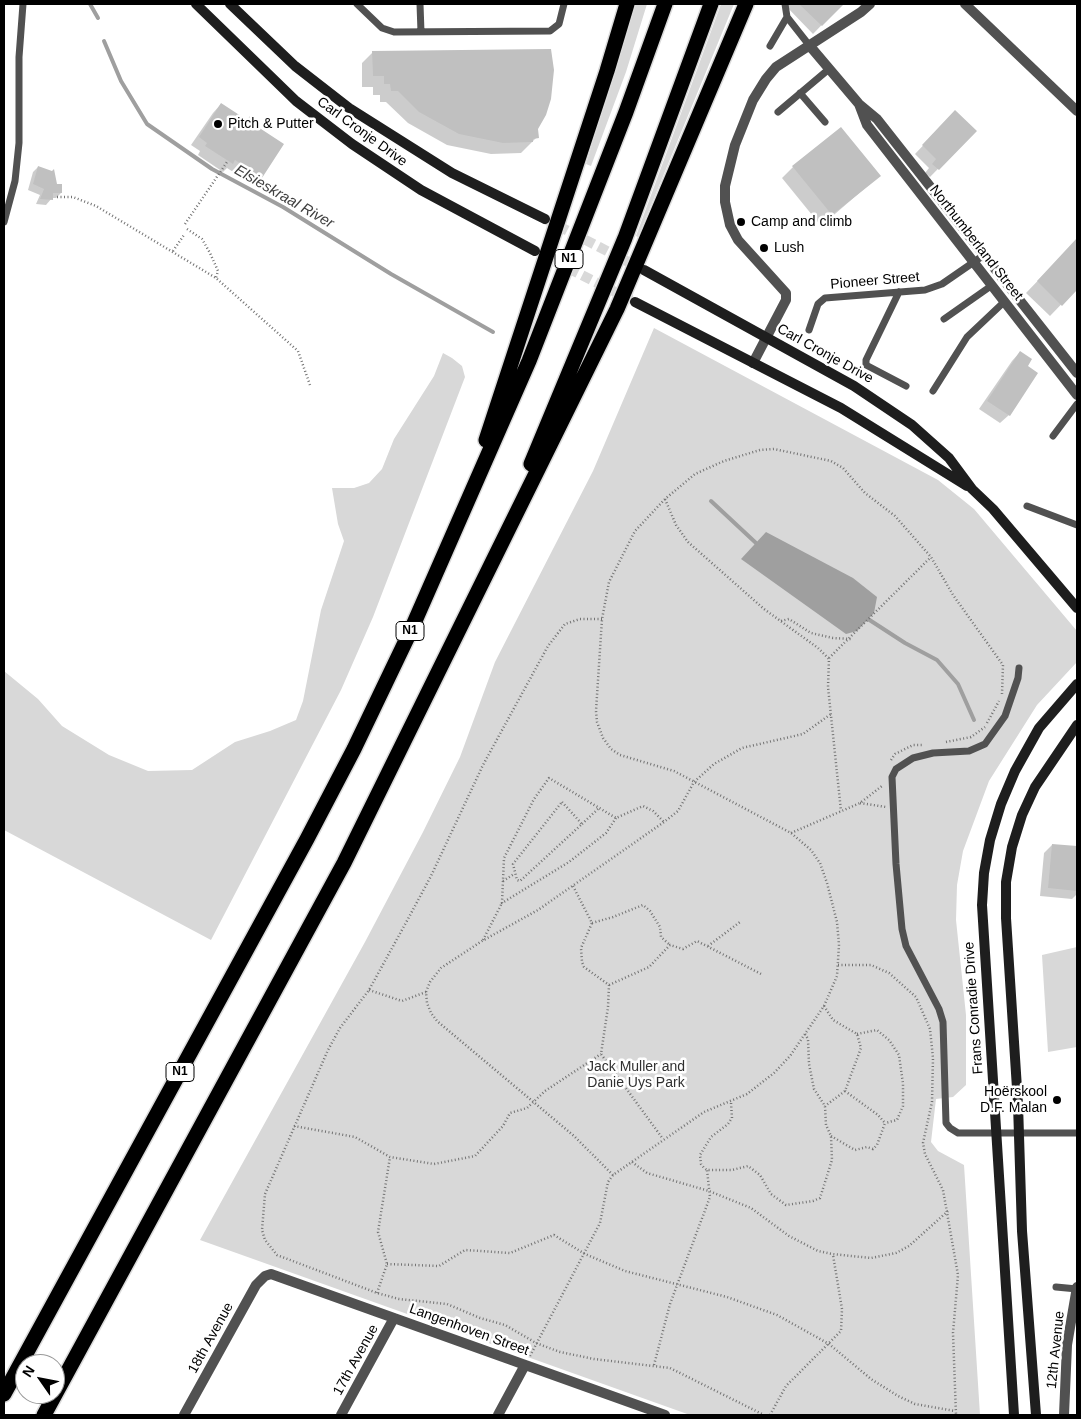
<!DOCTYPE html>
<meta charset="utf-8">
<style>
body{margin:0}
#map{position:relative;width:1081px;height:1419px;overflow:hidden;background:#fff;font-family:Helvetica,sans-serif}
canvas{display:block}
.frame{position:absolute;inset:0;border:5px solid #000;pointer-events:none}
.north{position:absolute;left:15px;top:1354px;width:50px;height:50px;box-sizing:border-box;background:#fff;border:1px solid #999;border-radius:50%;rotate:303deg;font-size:14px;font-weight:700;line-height:20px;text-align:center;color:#000}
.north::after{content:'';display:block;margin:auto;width:18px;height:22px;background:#000;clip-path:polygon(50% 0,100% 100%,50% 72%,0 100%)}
</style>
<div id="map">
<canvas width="1081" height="1419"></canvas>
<div class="frame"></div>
<div class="north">N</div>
</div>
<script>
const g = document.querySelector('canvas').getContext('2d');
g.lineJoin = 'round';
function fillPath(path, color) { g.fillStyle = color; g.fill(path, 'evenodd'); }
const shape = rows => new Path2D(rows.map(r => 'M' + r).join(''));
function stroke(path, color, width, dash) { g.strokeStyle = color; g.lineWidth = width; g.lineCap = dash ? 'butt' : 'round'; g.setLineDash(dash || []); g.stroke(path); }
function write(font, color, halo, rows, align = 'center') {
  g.font = font + ' Helvetica,sans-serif'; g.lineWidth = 5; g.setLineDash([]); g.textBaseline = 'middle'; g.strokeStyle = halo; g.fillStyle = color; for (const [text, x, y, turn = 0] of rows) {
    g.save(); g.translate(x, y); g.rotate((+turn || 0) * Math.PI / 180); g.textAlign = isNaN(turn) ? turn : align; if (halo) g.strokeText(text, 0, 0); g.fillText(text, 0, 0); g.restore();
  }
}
const green = shape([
 [634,4,647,4,626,72,591,166,586,164],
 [721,4,734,4,638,237,636,236],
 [654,328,938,480,974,509,1077,631,1077,662,1037,705,989,781,963,851,957,885,956,920,966,1015,966,1085,953,1097,936,1099,931,1142,938,1151,964,1165,980,1415,690,1415,200,1240,365,942,423,832,460,757,495,662,593,471],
 [443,353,452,358,462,366,465,377,373,617,341,690,211,940,4,830,4,671,38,699,62,726,109,755,148,771,192,770,235,742,270,731,296,720,303,701,321,610,344,541,338,524,332,488,354,488,369,483,382,469,394,439,434,376],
 [1077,947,1077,1047,1048,1052,1042,955]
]);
const water = shape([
 [766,532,853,578,877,597,874,613,857,631,846,634,741,559]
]);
const shadow = shape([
 [784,4,842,4,813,34],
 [373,52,536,128,537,137,521,153,491,154,447,145,408,123,386,102,380,102,380,95,373,95,373,87,362,87,362,63],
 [221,104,256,127,261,177,253,185,227,168,223,172,198,155,200,151,191,145,213,113],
 [955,112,975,131,930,177,925,173,929,168,915,154],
 [38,167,61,193,56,198,52,198,46,205,36,204,40,195,28,190,33,172],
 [793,167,879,176,821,226,782,178],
 [1077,240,1077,288,1050,316,1026,293],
 [1020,352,1009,415,1000,423,979,409,1012,361],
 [1052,845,1077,847,1077,894,1072,899,1040,896,1044,853]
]);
const stream = shape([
 [90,4,98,18],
 [104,41,121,81,147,124,212,169,283,207,391,274,493,332],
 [711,501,756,543],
 [868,619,905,643,937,660,958,684,974,720]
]);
const building = shape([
 [799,4,844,4,822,26],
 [551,49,554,70,551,99,546,115,538,129,539,138,533,139,533,142,503,143,459,134,419,112,398,91,391,91,390,84,384,84,384,76,373,76,372,51],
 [221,103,247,120,250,116,260,123,258,127,284,144,262,178,235,160,233,164,205,146,207,143,199,137],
 [955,110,977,131,939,170,932,164,936,159,922,145],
 [841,127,881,176,832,215,792,166],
 [38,166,52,171,54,169,57,184,62,184,62,193,53,193,53,200,40,199,44,189,33,184],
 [1077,238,1077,290,1062,306,1037,281],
 [1020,351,1032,359,1028,366,1038,373,1010,416,987,401],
 [1052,844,1077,846,1077,891,1048,888]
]);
const secondaryTunnel = shape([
 [545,219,640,268],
 [542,255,635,302]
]);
const path = shape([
 [57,197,73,197,96,206,216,278,298,351,310,385],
 [185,224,227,162],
 [187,229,202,239,210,253,218,271,216,278],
 [173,251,184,235],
 [665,499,676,525,688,542,764,609,818,648,829,659,828,687,841,811],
 [602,619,580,619,565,624,548,646,483,765,431,876,408,919,369,990,340,1028,328,1050,265,1194,262,1230,265,1240,277,1255,377,1293,399,1299,447,1304,480,1318,505,1325,536,1343,560,1352,594,1359,670,1368,764,1415],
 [781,621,789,619,811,633,833,638,851,639],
 [829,658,931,557],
 [987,723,999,701],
 [946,742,971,737,985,727],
 [891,760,895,754,913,745,923,745],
 [562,802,582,824,520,881,517,880,513,864,562,802],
 [860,803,886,807],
 [616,818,606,833,569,862,502,903,504,858,534,799,549,778,616,818,643,806,653,811,664,822],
 [582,824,599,808],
 [791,833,860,803,882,786],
 [503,881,514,874],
 [573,886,592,923,581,948,582,962,584,967,609,985,608,1007,601,1054,663,1139],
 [592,923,613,917,643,905,650,911,660,927,661,937,670,945],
 [483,940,502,903],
 [708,946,740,922],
 [838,965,871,965,889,973,916,997,930,1029,933,1058,932,1102,923,1143,925,1154,943,1190,958,1275,953,1333,956,1415],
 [609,985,649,967,670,945,683,949,697,941,763,975],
 [369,990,402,1001,426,992],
 [824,1006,833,1020,857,1034,861,1048,845,1091,825,1106],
 [857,1034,877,1030,889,1040,899,1055,903,1084,903,1106,897,1120,885,1123],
 [731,1103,732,1118,728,1124,711,1137,700,1155,701,1164,704,1168,707,1170,732,1170,748,1166,760,1175,771,1194,786,1205,813,1201,820,1198,832,1160,831,1136,826,1125,825,1106,814,1089,809,1064,808,1039,805,1034],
 [294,1126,355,1137,390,1157,434,1164,475,1156,503,1126,510,1113,527,1108,545,1091,601,1054],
 [831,1136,855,1150,867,1147,873,1149,877,1145,885,1123,878,1115,845,1091],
 [632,1162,647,1173,709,1191,751,1208,789,1236,818,1251,832,1254,871,1258,896,1253,909,1246,948,1211],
 [613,1175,574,1136,437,1021,431,1013,427,1003,426,992,430,982,441,968,482,941,538,910,664,822,678,811,694,782,714,764,742,748,803,734,831,714],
 [387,1264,439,1266,465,1250,510,1253,554,1235,585,1254,625,1271,727,1297,777,1315,829,1344,871,1379,898,1396,915,1404,955,1411],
 [377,1293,387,1264,378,1232,390,1157],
 [530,1356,600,1223,608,1182,613,1175,704,1112,747,1094,774,1073,790,1056,824,1006,837,976,839,945,837,922,827,883,820,863,811,850,791,833,674,771,620,755,611,749,603,738,597,722,596,711,602,619,609,582,635,531,665,499,695,474,724,461,760,450,774,449,831,461,843,468,865,493,895,516,931,557,953,595,1003,665,1002,694],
 [654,1365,670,1304,710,1197,707,1170],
 [770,1415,786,1386,841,1331,842,1309,833,1255]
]);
const service = shape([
 [357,4,382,28,394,32,550,31,559,24,564,4],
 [420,4,421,32],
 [785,4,787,17,809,45],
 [770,46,787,17],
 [800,93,825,122],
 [778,112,829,69],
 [4,222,15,181,19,143,19,57,23,4],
 [899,292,866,360,866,365,906,386],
 [944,319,991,286],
 [809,330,818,304,825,298,925,290,942,284,984,255],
 [933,391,967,337,1004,302],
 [1053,436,1077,404],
 [1027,506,1077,525],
 [1019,668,1018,678,1005,716,985,744,969,751,933,753,913,758,896,769,892,777,896,864,902,929,906,946,939,1009,943,1022,946,1123,950,1128,958,1133,1077,1133],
 [1056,1287,1077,1289]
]);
const minor = shape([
 [965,4,1077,111],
 [809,45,859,104,877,119,1077,373],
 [859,104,867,125,1077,395],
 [753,363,786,300,786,293,738,240,730,225,725,202,725,186,735,145,753,100,766,79,776,67,861,12,870,4],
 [184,1415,256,1285,265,1276,271,1274,665,1415],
 [341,1415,394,1318],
 [498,1415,525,1365],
 [1064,1415,1067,1345,1077,1287]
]);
const secondary = shape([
 [196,4,296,101,352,144,421,190,535,251],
 [230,4,295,66,349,108,452,173,545,219],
 [644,270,854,386,912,425,949,458,972,489,993,509,1077,608],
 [635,302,841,408,967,486],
 [1014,1415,982,905,984,873,990,840,1001,804,1015,771,1039,728,1077,684],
 [1036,1415,1022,1231,1018,1104,1006,918,1006,882,1012,847,1022,815,1035,787,1077,725]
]);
const motorway = shape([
 [486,440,607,71,627,4],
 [531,464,625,238,711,4],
 [4,1394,307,839,354,749,411,630,529,361,626,112,665,4],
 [44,1415,344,863,617,309,746,4]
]);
const markers = [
 [218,124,5,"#000"],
 [741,222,5,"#000"],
 [764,248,5,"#000"],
 [1057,1100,5,"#000"]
];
const shields = [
 [569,259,28],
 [410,631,28],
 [180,1072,28]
];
const shieldNames = [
 ["N1",569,259],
 ["N1",410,631],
 ["N1",180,1072]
];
const poiNames = [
 ["Pitch & Putter",228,124],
 ["Camp and climb",751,222],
 ["Lush",774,248],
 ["Hoërskool",1047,1092,"right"],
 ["D.F. Malan",1047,1108,"right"]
];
const streetNames = [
 ["Carl Cronje Drive",362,132,36],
 ["Northumberland Street",976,243,52],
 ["Pioneer Street",875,281,-5],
 ["Carl Cronje Drive",825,354,29],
 ["Frans Conradie Drive",974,1008,-94],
 ["Langenhoven Street",469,1330,20],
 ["18th Avenue",211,1338,-61],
 ["12th Avenue",1056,1350,-84],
 ["17th Avenue",356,1360,-61]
];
const parkNames = [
 ["Jack Muller and",636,1067],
 ["Danie Uys Park",636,1083]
];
const waterNames = [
 ["Elsieskraal River",284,197,30]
];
fillPath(green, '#d8d8d8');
fillPath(water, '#9f9f9f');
fillPath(shadow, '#0003');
stroke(stream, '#9f9f9f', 4);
fillPath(building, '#c0c0c0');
stroke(secondaryTunnel, '#d9d9d9', 10, [10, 5]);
stroke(motorway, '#dbdbdb', 18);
stroke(path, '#737373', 2.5, [1, 2.5]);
stroke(service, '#515151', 7);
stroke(minor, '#515151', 10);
stroke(secondary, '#1e1e1e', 10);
stroke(motorway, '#000', 15);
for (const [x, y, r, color] of markers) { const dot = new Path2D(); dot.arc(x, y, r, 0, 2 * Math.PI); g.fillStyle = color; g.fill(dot); stroke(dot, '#fff', 2); }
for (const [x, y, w] of shields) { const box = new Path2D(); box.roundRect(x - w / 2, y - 9.5, w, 19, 4); g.fillStyle = '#fff'; g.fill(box); stroke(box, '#000', 1); }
write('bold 12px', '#000', null, shieldNames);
write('14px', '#000', '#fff', poiNames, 'left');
write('14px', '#000', '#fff', streetNames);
write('14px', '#2f2f2f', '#fff', parkNames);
write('italic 15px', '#404040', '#fff', waterNames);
</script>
